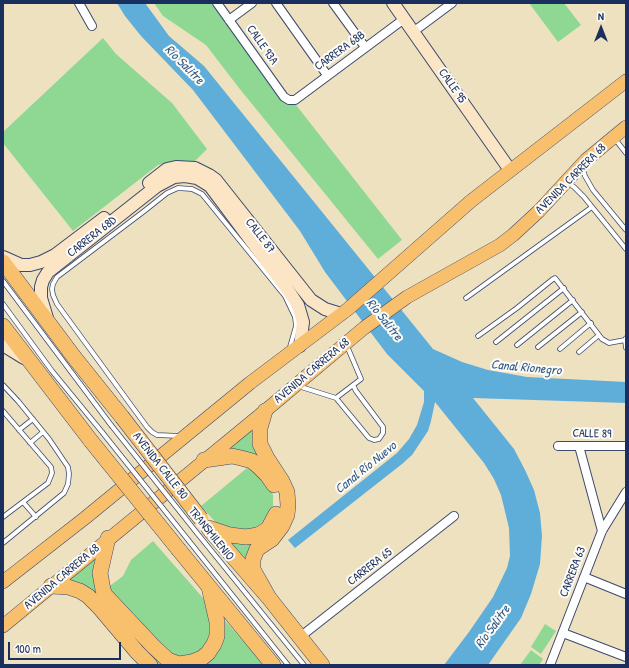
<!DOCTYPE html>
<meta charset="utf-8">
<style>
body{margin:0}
#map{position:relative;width:629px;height:668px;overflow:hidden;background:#eee1c0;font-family:"Patrick Hand",sans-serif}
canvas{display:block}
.frame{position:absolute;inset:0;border:4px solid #1b2f5e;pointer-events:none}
.north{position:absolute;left:581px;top:8px;width:40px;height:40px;-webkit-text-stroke:3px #fdfcf7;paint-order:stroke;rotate:0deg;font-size:11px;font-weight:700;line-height:16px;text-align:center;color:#1b2f5e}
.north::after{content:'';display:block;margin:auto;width:14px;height:18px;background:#1b2f5e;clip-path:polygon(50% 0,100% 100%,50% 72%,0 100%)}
.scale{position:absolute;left:8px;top:642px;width:113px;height:18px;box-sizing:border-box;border:2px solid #1b2f5e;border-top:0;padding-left:5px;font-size:12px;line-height:14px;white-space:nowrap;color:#1b2f5e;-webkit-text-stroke:3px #fdfcf7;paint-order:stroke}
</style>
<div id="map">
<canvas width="629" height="668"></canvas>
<div class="frame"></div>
<div class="north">N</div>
<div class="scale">100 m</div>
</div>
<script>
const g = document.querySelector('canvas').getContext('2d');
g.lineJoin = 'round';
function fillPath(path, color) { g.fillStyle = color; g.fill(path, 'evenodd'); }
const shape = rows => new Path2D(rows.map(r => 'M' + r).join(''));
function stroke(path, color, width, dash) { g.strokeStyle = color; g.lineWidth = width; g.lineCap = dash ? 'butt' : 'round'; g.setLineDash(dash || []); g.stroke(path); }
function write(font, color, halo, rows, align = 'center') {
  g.font = font + ' "Patrick Hand",sans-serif'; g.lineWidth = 4; g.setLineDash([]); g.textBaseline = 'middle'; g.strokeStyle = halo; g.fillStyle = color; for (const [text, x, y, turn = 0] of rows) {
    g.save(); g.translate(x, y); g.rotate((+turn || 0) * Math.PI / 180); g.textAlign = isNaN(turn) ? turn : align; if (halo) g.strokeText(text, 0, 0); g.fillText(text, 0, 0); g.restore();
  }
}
const green = shape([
 [154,3,216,3,402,240,378,259,239,88,206,45,163,16],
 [529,3,564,3,581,25,558,42],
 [103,38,116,54,172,103,207,149,195,161,177,161,158,165,73,231,3,143,3,132],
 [260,421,260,457,223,451],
 [247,468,258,471,268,484,273,495,273,508,270,520,249,533,219,526,201,506],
 [224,537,254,541,247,567],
 [153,541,203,598,210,608,210,645,189,659,165,653,107,588,123,576,131,560],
 [101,550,97,582,167,665,156,665,65,579],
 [222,617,264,665,201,665],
 [545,624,556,631,541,654,531,647],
 [531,650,543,659,539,665,520,665]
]);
const water = shape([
 [117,3,145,3,169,36,204,66,433,349,462,362,488,370,527,377,626,382,626,403,473,398,514,449,525,470,534,490,540,513,542,536,540,564,531,594,521,618,488,665,444,665,469,632,493,597,507,568,510,556,509,528,501,495,494,479,484,463,435,402,431,421,428,431,412,455,402,464,295,548,288,540,397,453,409,439,417,425,424,402,424,391,387,354,325,272,300,231,193,90,141,36,125,16]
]);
const lane = shape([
 [615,139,626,153],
 [582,167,585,176,593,190,626,230],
 [568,183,574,187,584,197,626,249],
 [3,281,111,425],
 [466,298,592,207],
 [3,304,52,371,102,432],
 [478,336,517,308,553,279,555,278,602,339,609,343,625,340],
 [626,338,625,340,626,348],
 [496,342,564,288],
 [517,345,573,300],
 [538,347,582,312],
 [560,349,591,323],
 [579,352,599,335],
 [3,385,18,401,49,439,68,467,69,474,68,484,64,493,3,543],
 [298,386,336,398,361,379,347,346],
 [336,398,369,438,374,440,379,439,383,433,383,427,356,391,353,385],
 [3,411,51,467,52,473,48,483,3,517],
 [19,430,33,419],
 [179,436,157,435,152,432,147,427,57,304,53,295,52,289,53,284,57,277,143,212,167,193,178,188,192,189,202,194,285,296,295,317,296,326,290,347],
 [30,443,43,432],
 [23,502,36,517],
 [197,533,304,665],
 [189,541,288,665]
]);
const street = shape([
 [79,3,92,26],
 [217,3,284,97,289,100,295,100,404,19],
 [276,3,327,75],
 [333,3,365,47],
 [229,20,252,3],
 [413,32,452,3],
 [558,446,626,446],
 [579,446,602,531],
 [584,577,626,594],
 [563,633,626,657],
 [300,637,454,516],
 [550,665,602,531,626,492]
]);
const secondary = shape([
 [393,3,510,170],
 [149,183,167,169,176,167,195,168,209,175,216,180,311,300,325,309,341,314],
 [3,257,21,265,30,265,41,262,55,255,104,218],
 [47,318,41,298,41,287,43,280,48,272,157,186,174,177,185,176,197,178,210,186,290,293,298,305,303,322,300,346],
 [3,345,24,358]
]);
const primary = shape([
 [3,582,85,518,250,383,348,309,471,201,626,81],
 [3,626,265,411,364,328,407,297,500,245,513,235,539,211,586,160,626,127]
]);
const highway = shape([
 [3,262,74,357,122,417],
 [3,326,91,441],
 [265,411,260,428,260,444,267,458,282,481,287,492,288,505,287,515,282,526,272,539,257,549,253,559,253,569,256,575,269,598],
 [204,460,232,456,241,458,252,461,258,466,267,475,274,485],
 [209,528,230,535,246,537,258,535,268,529,276,514],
 [209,529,269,598,322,665],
 [108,538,100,573,103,590,105,595,153,646,168,660,179,664,192,662,202,658,208,653,214,644,217,636,217,622,209,587],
 [179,550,273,665],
 [51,586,68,587,80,591,88,596,99,607,137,652,150,665]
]);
const laneBridge = shape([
 [111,425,197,533],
 [102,432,189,541]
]);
const highwayBridge = shape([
 [122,417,201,519],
 [91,441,179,550]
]);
const streetNames = [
 ["CALLE 93A",262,45,55],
 ["CARRERA 68B",340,51,-36],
 ["CALLE 95",452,86,55],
 ["AVENIDA CARRERA 68",571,179,-45],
 ["CALLE 87",260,236,52],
 ["CARRERA 68D",92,237,-38],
 ["AVENIDA CARRERA 68",312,371,-40],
 ["CALLE 89",592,434,1],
 ["AVENIDA CALLE 80",160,466,52],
 ["TRANSMILENIO",211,534,51],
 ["CARRERA 65",370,567,-38],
 ["CARRERA 63",573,572,-69],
 ["AVENIDA CARRERA 68",62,577,-40]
];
const waterNames = [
 ["Río Salitre",184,65,45],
 ["Río Salitre",384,320,51],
 ["Canal Rionegro",526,368,5],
 ["Canal Río Nuevo",366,468,-39],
 ["Río Salitre",493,627,-54]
];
fillPath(green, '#8ed894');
fillPath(water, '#5fadd9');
stroke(lane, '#3b4a6d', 5.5);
stroke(street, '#3b4a6d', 10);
stroke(secondary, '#3b4a6d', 14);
stroke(primary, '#3b4a6d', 14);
stroke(highway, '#3b4a6d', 16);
stroke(lane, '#fff', 4);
stroke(street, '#fff', 8);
stroke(secondary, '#fce5c4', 12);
stroke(primary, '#f8bf6c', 13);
stroke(highway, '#f8bf6c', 15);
stroke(laneBridge, '#3b4a6d', 5.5, []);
stroke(highwayBridge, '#3b4a6d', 16, []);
stroke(laneBridge, '#fff', 4);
stroke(highwayBridge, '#f8bf6c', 15);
write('12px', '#1b2f5e', '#fdfcf7', streetNames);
write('italic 13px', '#335b89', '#fdfcf7', waterNames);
</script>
